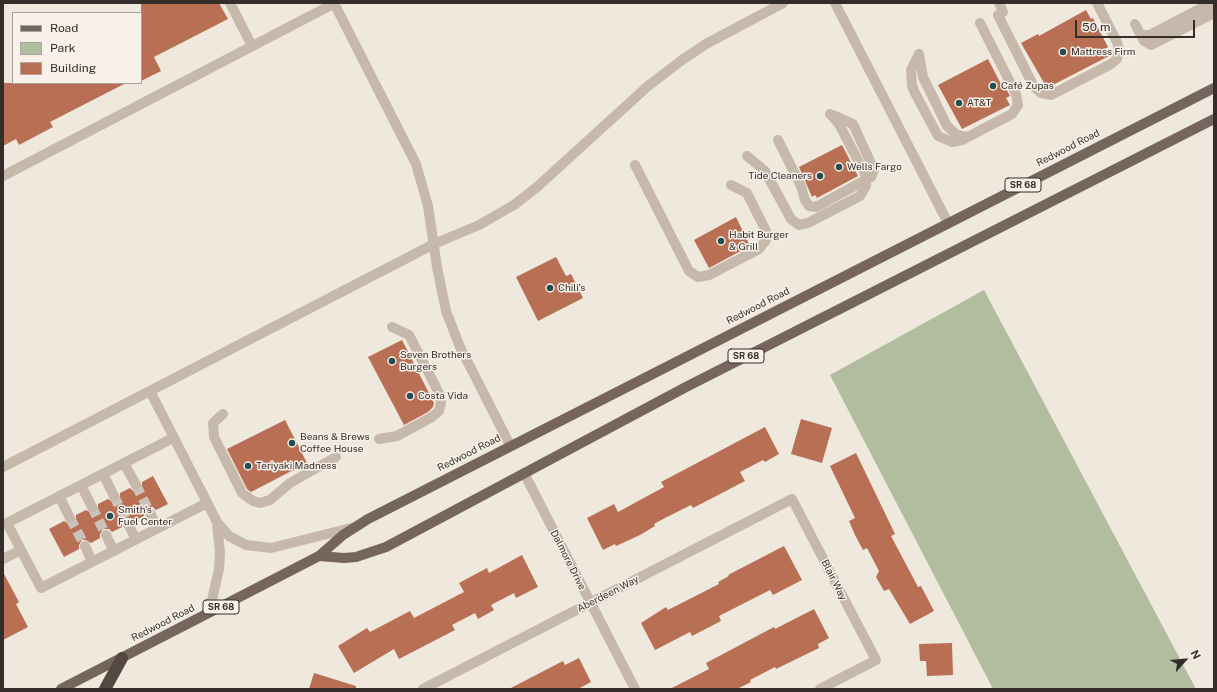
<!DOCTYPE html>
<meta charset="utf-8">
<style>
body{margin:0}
#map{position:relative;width:1217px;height:692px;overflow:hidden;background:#efe8dd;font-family:"Public Sans",sans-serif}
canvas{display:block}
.frame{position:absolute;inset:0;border:4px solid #352d29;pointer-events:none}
.legend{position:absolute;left:12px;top:12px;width:130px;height:72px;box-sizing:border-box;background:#f7f1e9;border:1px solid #a9a39c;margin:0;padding:5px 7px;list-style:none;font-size:12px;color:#352d29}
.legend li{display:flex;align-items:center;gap:8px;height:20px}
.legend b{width:20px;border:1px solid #a9a39c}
.north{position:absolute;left:1165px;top:640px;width:40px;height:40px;-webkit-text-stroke:3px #f7f1e9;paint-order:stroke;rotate:63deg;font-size:11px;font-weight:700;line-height:16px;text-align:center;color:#352d29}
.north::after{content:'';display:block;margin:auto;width:14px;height:18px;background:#352d29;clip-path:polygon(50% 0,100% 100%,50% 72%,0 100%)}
.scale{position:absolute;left:1075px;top:20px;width:120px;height:18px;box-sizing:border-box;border:2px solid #352d29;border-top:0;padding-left:5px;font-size:12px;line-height:14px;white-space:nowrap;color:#352d29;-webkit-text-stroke:3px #f7f1e9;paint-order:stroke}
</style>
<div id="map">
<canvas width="1217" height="692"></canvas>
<div class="frame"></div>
<ul class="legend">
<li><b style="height:5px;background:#75655c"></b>Road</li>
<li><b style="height:11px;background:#b2bd9f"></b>Park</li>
<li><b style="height:11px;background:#b86f53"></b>Building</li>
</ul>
<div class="north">N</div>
<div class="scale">50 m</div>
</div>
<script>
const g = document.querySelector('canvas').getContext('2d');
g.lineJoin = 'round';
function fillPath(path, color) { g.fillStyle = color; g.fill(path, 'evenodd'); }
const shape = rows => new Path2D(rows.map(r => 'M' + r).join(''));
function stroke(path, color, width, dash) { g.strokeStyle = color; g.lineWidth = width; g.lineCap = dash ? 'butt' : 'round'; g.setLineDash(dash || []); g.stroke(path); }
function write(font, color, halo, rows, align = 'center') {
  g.font = font + ' "Public Sans",sans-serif'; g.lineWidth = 3; g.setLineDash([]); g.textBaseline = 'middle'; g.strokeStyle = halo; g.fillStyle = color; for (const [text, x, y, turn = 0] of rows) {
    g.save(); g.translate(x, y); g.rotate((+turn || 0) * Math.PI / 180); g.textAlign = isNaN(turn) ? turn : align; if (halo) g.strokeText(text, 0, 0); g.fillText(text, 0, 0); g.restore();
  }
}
const green = shape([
 [984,290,1196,689,993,689,830,375]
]);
const building = shape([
 [141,3,219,3,228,19,154,57,161,71,141,81],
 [1086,10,1091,19,1093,18,1108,47,1105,49,1109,56,1047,88,1021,43,1038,34,1039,36],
 [988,59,1002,86,1004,85,1010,96,1006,98,1010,105,962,129,938,85],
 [3,83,126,83,50,122,53,127,19,145,16,139,3,146],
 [842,145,858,176,817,198,815,195,812,197,799,167],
 [736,217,750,246,709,268,694,240],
 [556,257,566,276,571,274,583,298,538,321,516,277],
 [402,340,434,403,433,407,428,412,404,425,368,357],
 [801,419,832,428,822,463,791,454],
 [285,420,307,463,251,492,247,489,227,449],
 [765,427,779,454,765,462,763,460,740,472,745,481,693,508,691,505,665,518,654,524,655,526,640,535,616,546,615,544,603,550,587,518,614,504,618,512,664,487,661,482],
 [856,453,895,534,891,536,918,587,921,586,934,611,910,624,889,589,884,591,876,577,879,571,867,548,863,550,855,535,849,521,855,518,830,466],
 [153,476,168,504,156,510,153,507,147,507,144,510,144,516,134,521,131,518,125,518,122,521,122,527,112,532,109,529,103,529,100,534,100,538,91,543,86,540,82,540,79,545,79,549,64,557,49,529,64,521,69,524,73,524,76,519,76,515,86,510,91,513,95,513,98,508,98,504,108,499,113,502,117,502,120,497,120,493,130,488,133,491,139,491,142,488,142,482],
 [784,546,802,580,773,595,770,590,719,616,721,621,692,636,690,632,655,650,641,623,666,607,668,610,719,584,718,582,729,576,728,575],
 [522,555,538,587,516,598,514,593,491,605,494,610,478,619,475,613,452,625,455,630,399,659,394,649,354,673,338,646,367,628,370,632,410,611,414,618,464,592,459,583,487,568,489,573],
 [3,572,19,602,16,604,28,627,3,640],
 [814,609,829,638,818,644,819,648,776,669,775,667,750,680,751,682,737,689,670,689,709,669,706,663,774,627,775,629],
 [952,643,953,675,927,676,926,661,920,661,919,644],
 [579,658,591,682,578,689,509,689,563,661,565,665],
 [314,673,356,686,356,689,309,689]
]);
const minorTunnel = shape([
 [136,485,150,513],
 [114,496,128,524],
 [92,507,106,535],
 [70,518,85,546]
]);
const minor = shape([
 [230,3,252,46],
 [334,3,416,164,428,206,437,267,446,311,460,347,510,445],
 [835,3,948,223],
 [999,3,1003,12],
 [998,15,1034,87,1041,93,1051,95,1111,64,1117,59,1119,50,1117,42,1097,3],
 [1135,24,1144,41,1151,45,1214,13],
 [1141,35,1150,35,1211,3],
 [919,54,911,70,912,86,915,93,938,136,952,142,962,140,1012,114,1018,105,1016,94,980,23],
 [919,54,923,77,947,126,957,135,967,137],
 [778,140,801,186,805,200,809,206,816,207,871,177,874,170,853,124,833,115],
 [747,156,765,171,791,219,799,225,808,223,860,196,866,186,866,176,839,124,830,114],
 [635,165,689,271,698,277,709,275,759,249,766,240,766,231,747,193,731,185],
 [3,176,335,3],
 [150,391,217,522,229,536,246,545,271,548,355,527],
 [223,414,213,423,214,437,242,493,253,501,260,503,270,500,290,483,336,457],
 [173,438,7,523,21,550,41,588,207,503],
 [379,439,397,436,432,417,439,411,441,403,440,395,409,335,392,327],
 [124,463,136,485],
 [3,467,434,244,479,225,514,205,537,187,648,86,682,60,706,44,783,3],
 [524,473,635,689],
 [103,474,114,496],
 [81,485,92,507],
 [59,496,70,518],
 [150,513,158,528],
 [128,524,136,539],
 [106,535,114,551],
 [85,546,92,562],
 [3,559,21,550],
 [206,614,212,600,219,569,220,553,217,524],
 [423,689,792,499,876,660,820,689]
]);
const major = shape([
 [319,556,344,558,356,557,386,547,686,387,1214,119],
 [61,689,319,556,343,535,368,519,1214,88]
]);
const highway = shape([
 [105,689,122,658]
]);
const markers = [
 [1063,52,4,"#234d51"],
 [993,86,4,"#234d51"],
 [959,103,4,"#234d51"],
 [839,167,4,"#234d51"],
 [820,176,4,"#234d51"],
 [721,241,4,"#234d51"],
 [550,288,4,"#234d51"],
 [392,361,4,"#234d51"],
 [410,396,4,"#234d51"],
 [292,443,4,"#234d51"],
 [248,466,4,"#234d51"],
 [110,516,4,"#234d51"]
];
const shields = [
 [1023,185,36],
 [746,356,36],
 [221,607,36]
];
const shieldNames = [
 ["SR 68",1023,185],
 ["SR 68",746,356],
 ["SR 68",221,607]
];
const poiNames = [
 ["Mattress Firm",1071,52],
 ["Café Zupas",1001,86],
 ["AT&T",967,103],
 ["Wells Fargo",847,167],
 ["Tide Cleaners",812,176,"right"],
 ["Habit Burger",729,235],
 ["& Grill",729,247],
 ["Chili's",558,288],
 ["Seven Brothers",400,355],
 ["Burgers",400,367],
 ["Costa Vida",418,396],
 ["Beans & Brews",300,437],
 ["Coffee House",300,449],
 ["Teriyaki Madness",256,466],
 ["Smith's",118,510],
 ["Fuel Center",118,522]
];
const streetNames = [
 ["Redwood Road",1068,148,-27],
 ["Redwood Road",758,306,-27],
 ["Redwood Road",469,453,-27],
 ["Dalmore Drive",568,560,63],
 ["Blair Way",834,580,63],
 ["Aberdeen Way",608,594,-27],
 ["Redwood Road",163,623,-27]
];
fillPath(green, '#b2bd9f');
fillPath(building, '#b86f53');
stroke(minorTunnel, '#cac3b9', 10, [10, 5]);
stroke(minor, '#c6b8ab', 10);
stroke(major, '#75655c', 10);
stroke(highway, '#544841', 12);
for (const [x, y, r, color] of markers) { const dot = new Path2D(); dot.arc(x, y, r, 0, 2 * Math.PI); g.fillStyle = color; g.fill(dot); stroke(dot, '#f7f1e9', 1.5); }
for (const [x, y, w] of shields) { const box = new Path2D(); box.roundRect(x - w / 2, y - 7, w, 14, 3); g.fillStyle = '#f7f1e9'; g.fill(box); stroke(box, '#352d29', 1); }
write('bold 9px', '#352d29', null, shieldNames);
write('10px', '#352d29', '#f7f1e9', poiNames, 'left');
write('10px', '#352d29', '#f7f1e9', streetNames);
</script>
